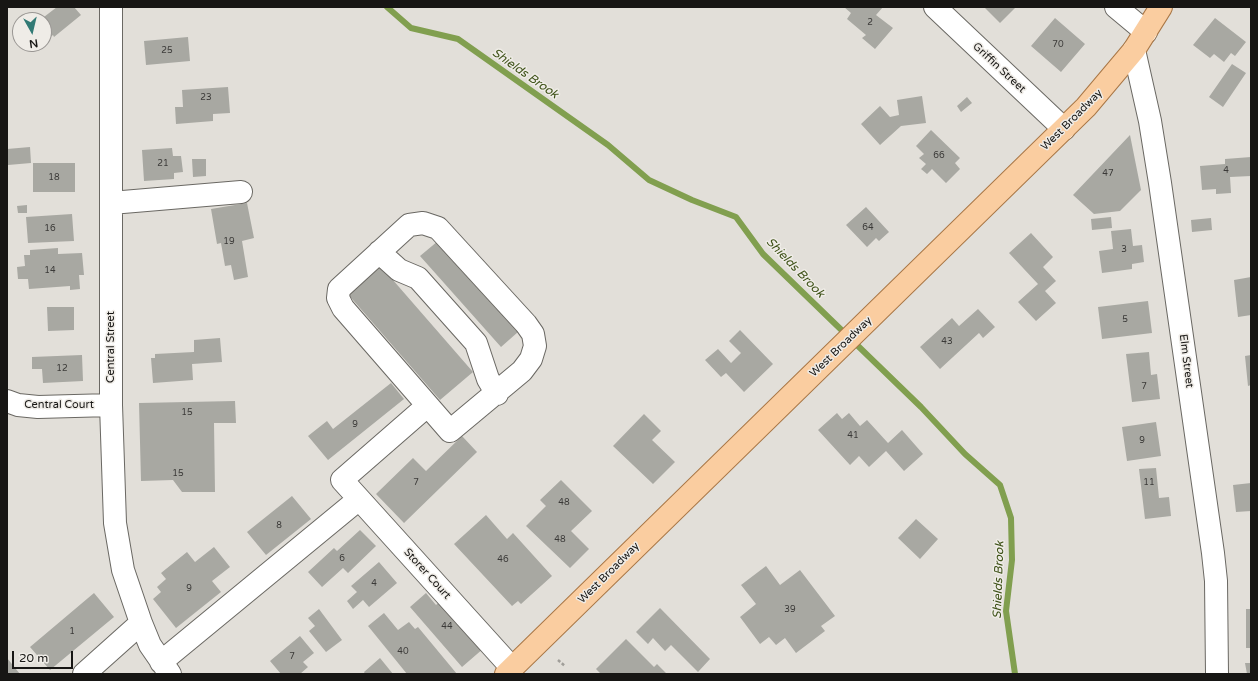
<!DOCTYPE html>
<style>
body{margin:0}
#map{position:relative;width:1258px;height:681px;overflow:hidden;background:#e2dfd9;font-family:"Varela Round",sans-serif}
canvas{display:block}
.frame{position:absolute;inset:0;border:8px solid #171614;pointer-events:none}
.north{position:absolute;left:12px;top:12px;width:40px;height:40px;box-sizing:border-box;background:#efece7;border:1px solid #999693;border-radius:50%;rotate:172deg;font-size:11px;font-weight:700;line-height:16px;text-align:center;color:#171614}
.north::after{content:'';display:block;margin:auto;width:14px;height:18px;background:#327a75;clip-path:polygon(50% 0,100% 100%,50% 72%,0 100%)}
.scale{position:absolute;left:12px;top:651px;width:61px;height:18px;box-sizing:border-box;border:2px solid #171614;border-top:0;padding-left:5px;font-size:12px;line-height:14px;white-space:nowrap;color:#171614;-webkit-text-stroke:3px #efece7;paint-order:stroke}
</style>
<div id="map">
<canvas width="1258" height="681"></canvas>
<div class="frame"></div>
<div class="north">N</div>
<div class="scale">20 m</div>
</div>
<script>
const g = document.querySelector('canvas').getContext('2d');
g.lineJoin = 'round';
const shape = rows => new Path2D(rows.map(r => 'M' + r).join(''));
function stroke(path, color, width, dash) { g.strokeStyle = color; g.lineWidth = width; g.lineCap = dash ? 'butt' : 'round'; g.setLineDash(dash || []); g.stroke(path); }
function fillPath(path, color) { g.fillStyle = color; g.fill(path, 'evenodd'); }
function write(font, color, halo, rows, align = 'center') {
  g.font = font + ' "Varela Round",sans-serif'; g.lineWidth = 3; g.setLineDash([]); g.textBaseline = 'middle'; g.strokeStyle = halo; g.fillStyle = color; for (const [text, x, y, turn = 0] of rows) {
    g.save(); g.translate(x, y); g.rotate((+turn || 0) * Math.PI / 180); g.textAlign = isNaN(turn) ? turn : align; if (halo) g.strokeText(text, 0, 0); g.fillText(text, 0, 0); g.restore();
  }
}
const stream = shape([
 [387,7,411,28,458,39,608,145,649,180,692,200,736,217,763,254,921,407,965,454,1000,485,1011,518,1012,560,1006,611,1015,674]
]);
const building = shape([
 [57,7,74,7,81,15,54,37,53,35,44,42,44,20,40,20],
 [844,7,883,7,876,15,893,28,875,49,862,38,866,35,847,19,851,13],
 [984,7,1016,7,1000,23],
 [1055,18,1085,44,1061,72,1031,46],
 [1215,18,1246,42,1235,56,1231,53,1224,62,1214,54,1210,58,1193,45],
 [188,37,190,61,146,65,144,41],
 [31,44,42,44,35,49],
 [1232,64,1246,73,1223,107,1209,97],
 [228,87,230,113,213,114,213,121,176,124,175,107,183,107,182,90],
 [922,96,926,123,901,126,880,145,861,124,880,106,890,117,899,115,897,100],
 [967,97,972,103,961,112,957,106],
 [931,130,960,158,955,163,960,169,946,183,932,169,927,174,921,169,926,164,919,158,924,154,916,146],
 [1130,135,1141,190,1120,211,1094,214,1073,195],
 [30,147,31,163,8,165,7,149],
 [172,148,173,156,181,156,183,172,174,173,174,179,144,181,142,150],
 [1251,157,1251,176,1230,177,1231,193,1216,194,1216,189,1202,190,1200,166,1225,164,1225,159],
 [192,159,206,159,206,176,193,177],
 [33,163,75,163,75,192,33,192],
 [247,203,254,238,242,241,248,277,234,280,231,265,225,266,221,243,217,244,211,209],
 [27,205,27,213,18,213,17,206],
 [866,207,889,232,879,241,876,238,867,247,846,225],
 [72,214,74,241,28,243,26,217],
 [1111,217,1112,228,1092,230,1091,219],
 [1211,218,1212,230,1192,232,1191,220],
 [1131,229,1133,246,1142,245,1144,262,1132,264,1132,269,1102,273,1099,251,1113,249,1111,231],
 [1031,233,1053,257,1043,267,1056,281,1045,291,1056,303,1036,321,1018,302,1038,284,1009,253],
 [438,241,518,332,501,347,420,256],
 [58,248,58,254,82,253,84,275,79,275,80,289,70,290,70,286,29,289,28,279,18,279,17,267,25,266,24,255,30,255,30,250],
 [379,264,473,372,440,400,346,292],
 [1251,277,1251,315,1238,317,1234,280],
 [1148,301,1152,333,1102,339,1098,307],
 [47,307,74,307,74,330,48,331],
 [978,309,995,327,983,338,979,333,940,369,920,347,952,318,959,326],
 [740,330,773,364,744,392,726,373,721,377,705,360,718,349,731,363,741,353,729,341],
 [220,338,222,362,192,364,193,380,153,383,151,358,155,358,155,354,194,352,194,340],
 [1149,352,1151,375,1157,374,1160,399,1132,402,1126,354],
 [82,355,83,381,43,383,42,369,32,369,32,357],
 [1251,355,1251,385,1248,386,1245,356],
 [391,383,404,399,328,460,308,436,327,421,333,429],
 [235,401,236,423,214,423,215,492,182,492,173,480,141,481,139,403],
 [837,413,842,419,849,413,860,426,867,420,888,443,902,430,923,454,904,471,886,451,869,467,859,456,850,465,818,430],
 [644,414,661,431,652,440,675,462,653,484,613,446],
 [1156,422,1161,456,1127,461,1122,427],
 [462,436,477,452,404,523,376,494,413,458,426,471],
 [1156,468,1159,498,1169,497,1171,516,1145,519,1139,469],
 [561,480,592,511,571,531,589,549,570,568,526,526,546,506,540,500],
 [1251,483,1251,511,1236,512,1233,485],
 [292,496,311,519,266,555,247,532],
 [486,515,507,539,513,533,552,576,521,604,518,601,512,606,454,544],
 [916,519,938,539,920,559,898,538],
 [360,530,376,546,348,573,343,568,322,587,308,572,334,548,337,551],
 [214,547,230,567,212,581,221,592,176,628,153,599,161,592,157,587,166,579,161,573,187,552,195,562],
 [379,562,397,583,369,607,363,600,353,609,347,601,357,592,351,586],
 [766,566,780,585,800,570,835,616,821,626,825,631,796,653,785,638,776,645,769,637,760,644,740,617,756,604,741,585],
 [94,593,114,617,50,670,30,647],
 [426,593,436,605,442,599,484,648,462,667,410,607],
 [660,608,710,659,698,672,671,645,665,651,653,638,648,644,636,632],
 [319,609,342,640,326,652,309,631,315,626,308,618],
 [1246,609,1251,609,1251,648,1246,648],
 [384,613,398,630,409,622,415,629,418,627,457,674,407,674,368,626],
 [300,636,314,653,303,662,308,667,300,674,281,674,270,661],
 [626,639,654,667,657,664,667,674,601,674,596,669],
 [7,658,20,674,7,674],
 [380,658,393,674,365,674,364,672],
 [1245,663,1251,663,1251,674,1247,674]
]);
const path = shape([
 [558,660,565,666]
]);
const minor = shape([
 [111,7,111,405,115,523,123,570,141,623,150,645,170,674],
 [935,7,1064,129],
 [1116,7,1146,32],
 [1134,50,1150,121,1160,183,1213,553,1216,581,1217,674],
 [111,203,241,192],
 [423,223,438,228,526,324,533,334,535,346,531,359,522,371,450,431,343,308,338,298,339,289,409,225,423,223],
 [379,252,399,270,418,278,476,343,488,379,497,394],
 [7,401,18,405,38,407,111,405],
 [427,406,342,480,512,668],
 [161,662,359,499],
 [84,674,141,623]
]);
const major = shape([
 [506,674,1086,107,1134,50,1161,7]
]);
const numberNames = [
 ["2",870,23],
 ["70",1058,45],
 ["25",167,51],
 ["23",206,98],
 ["66",939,156],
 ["21",163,164],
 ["4",1226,171],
 ["47",1108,174],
 ["18",54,178],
 ["64",868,228],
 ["16",50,229],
 ["19",229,242],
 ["3",1124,250],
 ["14",50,271],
 ["5",1125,320],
 ["43",947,342],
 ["12",62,369],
 ["7",1144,387],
 ["15",187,413],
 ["9",355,425],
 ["41",853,436],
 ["9",1142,441],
 ["15",178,474],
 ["7",416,483],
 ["11",1149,483],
 ["48",564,503],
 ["8",279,526],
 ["48",560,540],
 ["6",342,559],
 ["46",503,560],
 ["4",374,584],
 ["9",189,589],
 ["39",790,610],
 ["44",447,627],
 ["1",72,632],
 ["40",403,652],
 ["7",292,657]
];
const streetNames = [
 ["Griffin Street",999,68,43],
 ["West Broadway",1072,120,-45],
 ["Central Street",111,347,-90],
 ["West Broadway",841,347,-44],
 ["Elm Street",1186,361,83],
 ["Central Court",59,405],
 ["West Broadway",609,573,-45],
 ["Storer Court",427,574,48]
];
const waterNames = [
 ["Shields Brook",525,74,35],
 ["Shields Brook",795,268,46],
 ["Shields Brook",999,580,-88]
];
stroke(stream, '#819f4f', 6);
fillPath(building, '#a8a8a2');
stroke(minor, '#6a6863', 24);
stroke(major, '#a97746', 24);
stroke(path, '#a09e99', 2.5, [3, 2]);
stroke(minor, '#fff', 22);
stroke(major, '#facda0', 22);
write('9px', '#3b3a38', null, numberNames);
write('11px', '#171614', '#efece7', streetNames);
write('italic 12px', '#3d5117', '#efece7', waterNames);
</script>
